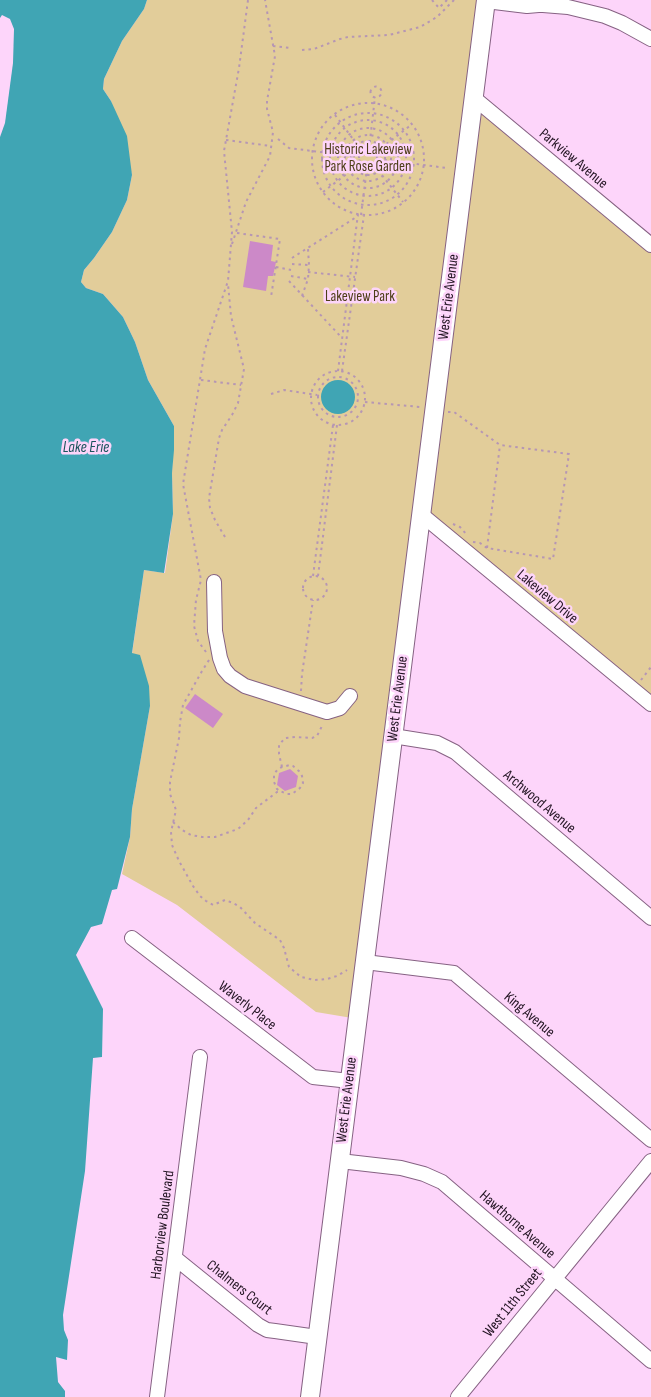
<!DOCTYPE html>
<style>
body{margin:0}
canvas{display:block;background:#fdd5fa}
</style>
<canvas width="651" height="1397"></canvas>
<script>
const g = document.querySelector('canvas').getContext('2d');
g.lineJoin = 'round';
function fillPath(path, color) { g.fillStyle = color; g.fill(path, 'evenodd'); }
const shape = rows => new Path2D(rows.map(r => 'M' + r).join(''));
function stroke(path, color, width, dash) { g.strokeStyle = color; g.lineWidth = width; g.lineCap = dash ? 'butt' : 'round'; g.setLineDash(dash || []); g.stroke(path); }
function write(font, color, halo, rows, align = 'center') {
  g.font = font + ' "Sofia Sans Condensed",sans-serif'; g.lineWidth = 5; g.setLineDash([]); g.textBaseline = 'middle'; g.strokeStyle = halo; g.fillStyle = color; for (const [text, x, y, turn = 0] of rows) {
    g.save(); g.translate(x, y); g.rotate((+turn || 0) * Math.PI / 180); g.textAlign = isNaN(turn) ? turn : align; if (halo) g.strokeText(text, 0, 0); g.fillText(text, 0, 0); g.restore();
  }
}
const green = shape([
 [147,0,486,0,474,98,651,245,651,704,422,515,358,1019,316,1012,177,905,122,874,130,837,132,809,150,706,132,654,144,570,165,573,173,514,172,473,174,426,148,380,135,342,123,317,103,294,86,288,81,282,84,270,94,258,112,232,127,200,132,175,111,101,103,89,104,79,122,41,144,9]
]);
const water = shape([
 [0,0,147,0,144,9,122,41,104,79,103,89,111,101,127,136,132,175,127,200,112,232,94,258,84,270,81,282,86,288,103,294,123,317,135,342,148,380,174,426,174,450,172,473,173,514,164,573,144,570,132,653,140,655,149,686,150,706,132,809,130,837,117,889,112,890,102,924,91,927,76,955,103,1009,102,1057,93,1058,85,1171,63,1315,64,1330,68,1340,67,1360,56,1357,58,1382,65,1391,65,1397,0,1397],
 '321 397a17 17 0 1 1 34 0a17 17 0 1 1-34 0Z'
]);
const pier = shape([
 [2,15,10,19,14,29,13,63,5,123,0,137,0,18]
]);
const building = shape([
 [250,241,273,245,271,261,276,262,275,267,273,276,268,276,266,291,243,287],
 [195,694,223,714,213,728,185,708],
 [290,769,298,776,296,787,285,791,277,785,279,773]
]);
const path = shape([
 [432,0,439,8,447,0],
 [273,46,290,48],
 [302,50,314,49,340,39,348,37,389,35,420,27,437,17,454,0],
 '370.5 92a5.5 5.5 0 1 1 11 0a5.5 5.5 0 1 1-11 0Z',
 '312 159a56 56 0 1 1 112 0a56 56 0 1 1-112 0Z',
 '322 159a46 46 0 1 1 92 0a46 46 0 1 1-92 0Z',
 [335,115,362,151],
 '330 158a38 38 0 1 1 76 0a38 38 0 1 1-76 0Z',
 '338 158a30 30 0 1 1 60 0a30 30 0 1 1-60 0Z',
 '345 158a23 23 0 1 1 46 0a23 23 0 1 1-46 0Z',
 [278,139,289,148,359,157],
 [226,140,271,146],
 '351 158a17 17 0 1 1 34 0a17 17 0 1 1-34 0Z',
 '359 158a9 9 0 1 1 18 0a9 9 0 1 1-18 0Z',
 [369,149,375,97],
 [376,152,411,125],
 [378,159,447,168],
 [374,165,403,202],
 [323,192,361,163],
 [361,215,367,168],
 [237,233,280,239,271,297],
 [232,244,246,202,270,156,273,132,267,109,267,101,275,56,265,0],
 [292,258,358,216],
 [292,264,309,265],
 [276,267,291,270],
 [308,272,355,277],
 [291,276,308,279],
 [289,281,342,338],
 [302,296,308,279,309,265,308,249],
 '311 398a27 27 0 1 1 54 0a27 27 0 1 1-54 0Z',
 [338,371,358,214],
 [342,371,364,215],
 '318 397a20 20 0 1 1 40 0a20 20 0 1 1-40 0Z',
 [201,380,241,385],
 [271,394,284,390,317,395],
 [365,402,420,407],
 [448,412,454,412,500,445,569,454,553,559,487,548,500,445],
 [453,524,460,527,467,535],
 [225,537,215,520,210,508,209,498,219,438,222,430,232,415,238,403,244,369,231,316,228,284],
 [473,542,480,543,487,548],
 '303 588a12 12 0 1 1 24 0a12 12 0 1 1-24 0Z',
 [313,576,333,425],
 [318,576,337,425],
 [206,652,198,641,194,626,196,600,201,580,183,484,205,349,228,281,232,232,224,151,239,68,248,0],
 [209,660,202,671,183,705,180,722,179,738,170,782,170,794,176,810,171,832,172,845,179,861,193,886,200,896,206,901,213,905,225,900,233,903,240,907,255,923,280,940,284,948,289,967,301,977,315,980,327,979,337,976,347,970],
 [641,680,651,667],
 [301,691,302,674,313,600],
 [282,767,279,754,279,745,285,738,295,737,312,738,317,736,323,724],
 [173,822,182,830,191,835,202,837,215,837,238,829,248,820,256,808,277,792,280,791,287,794,292,794,300,788,303,783,302,776,300,772,293,766,290,765,282,767,278,769,274,774,274,782,277,789,280,791]
]);
const minor = shape([
 [486,1,527,6,550,4],
 [543,5,568,7,605,16,622,23,651,39],
 [474,98,651,245],
 [422,515,651,704],
 [214,582,215,631,220,658,224,669,230,676,245,686,327,712,340,708,350,696],
 [393,736,437,743,455,752,651,918],
 [132,938,313,1077,350,1081],
 [365,962,454,973,651,1140],
 [340,1161,401,1168,424,1174,442,1182,651,1361],
 [175,1258,258,1325,267,1330,275,1331,317,1337],
 [157,1397,200,1057],
 [458,1397,651,1161]
]);
const major = shape([
 [310,1397,486,0]
]);
const parkNames = [
 ["Historic Lakeview",368,150],
 ["Park Rose Garden",368,167],
 ["Lakeview Park",360,297]
];
const streetNames = [
 ["Parkview Avenue",573,159,40],
 ["West Erie Avenue",449,297,-83],
 ["Lakeview Drive",547,597,40],
 ["West Erie Avenue",398,699,-83],
 ["Archwood Avenue",539,802,40],
 ["Waverly Place",247,1006,38],
 ["King Avenue",529,1015,40],
 ["West Erie Avenue",347,1100,-83],
 ["Harborview Boulevard",163,1225,-83],
 ["Hawthorne Avenue",517,1225,41],
 ["Chalmers Court",239,1288,38],
 ["West 11th Street",513,1303,-51]
];
const waterNames = [
 ["Lake Erie",86,448]
];
fillPath(green, '#e2cd9a');
fillPath(water, '#40a5b4');
fillPath(pier, '#fdd5fa');
fillPath(building, '#cc89c8');
stroke(minor, '#866283', 16);
stroke(major, '#866283', 20);
stroke(path, '#b696b4', 2, [2.5, 4]);
stroke(minor, '#fff', 14);
stroke(major, '#fff', 18);
write('15px', '#4d3e17', '#fdd5fa', parkNames);
write('15px', '#221422', '#fdd5fa', streetNames);
write('italic 16px', '#1b545c', '#fdd5fa', waterNames);
</script>
